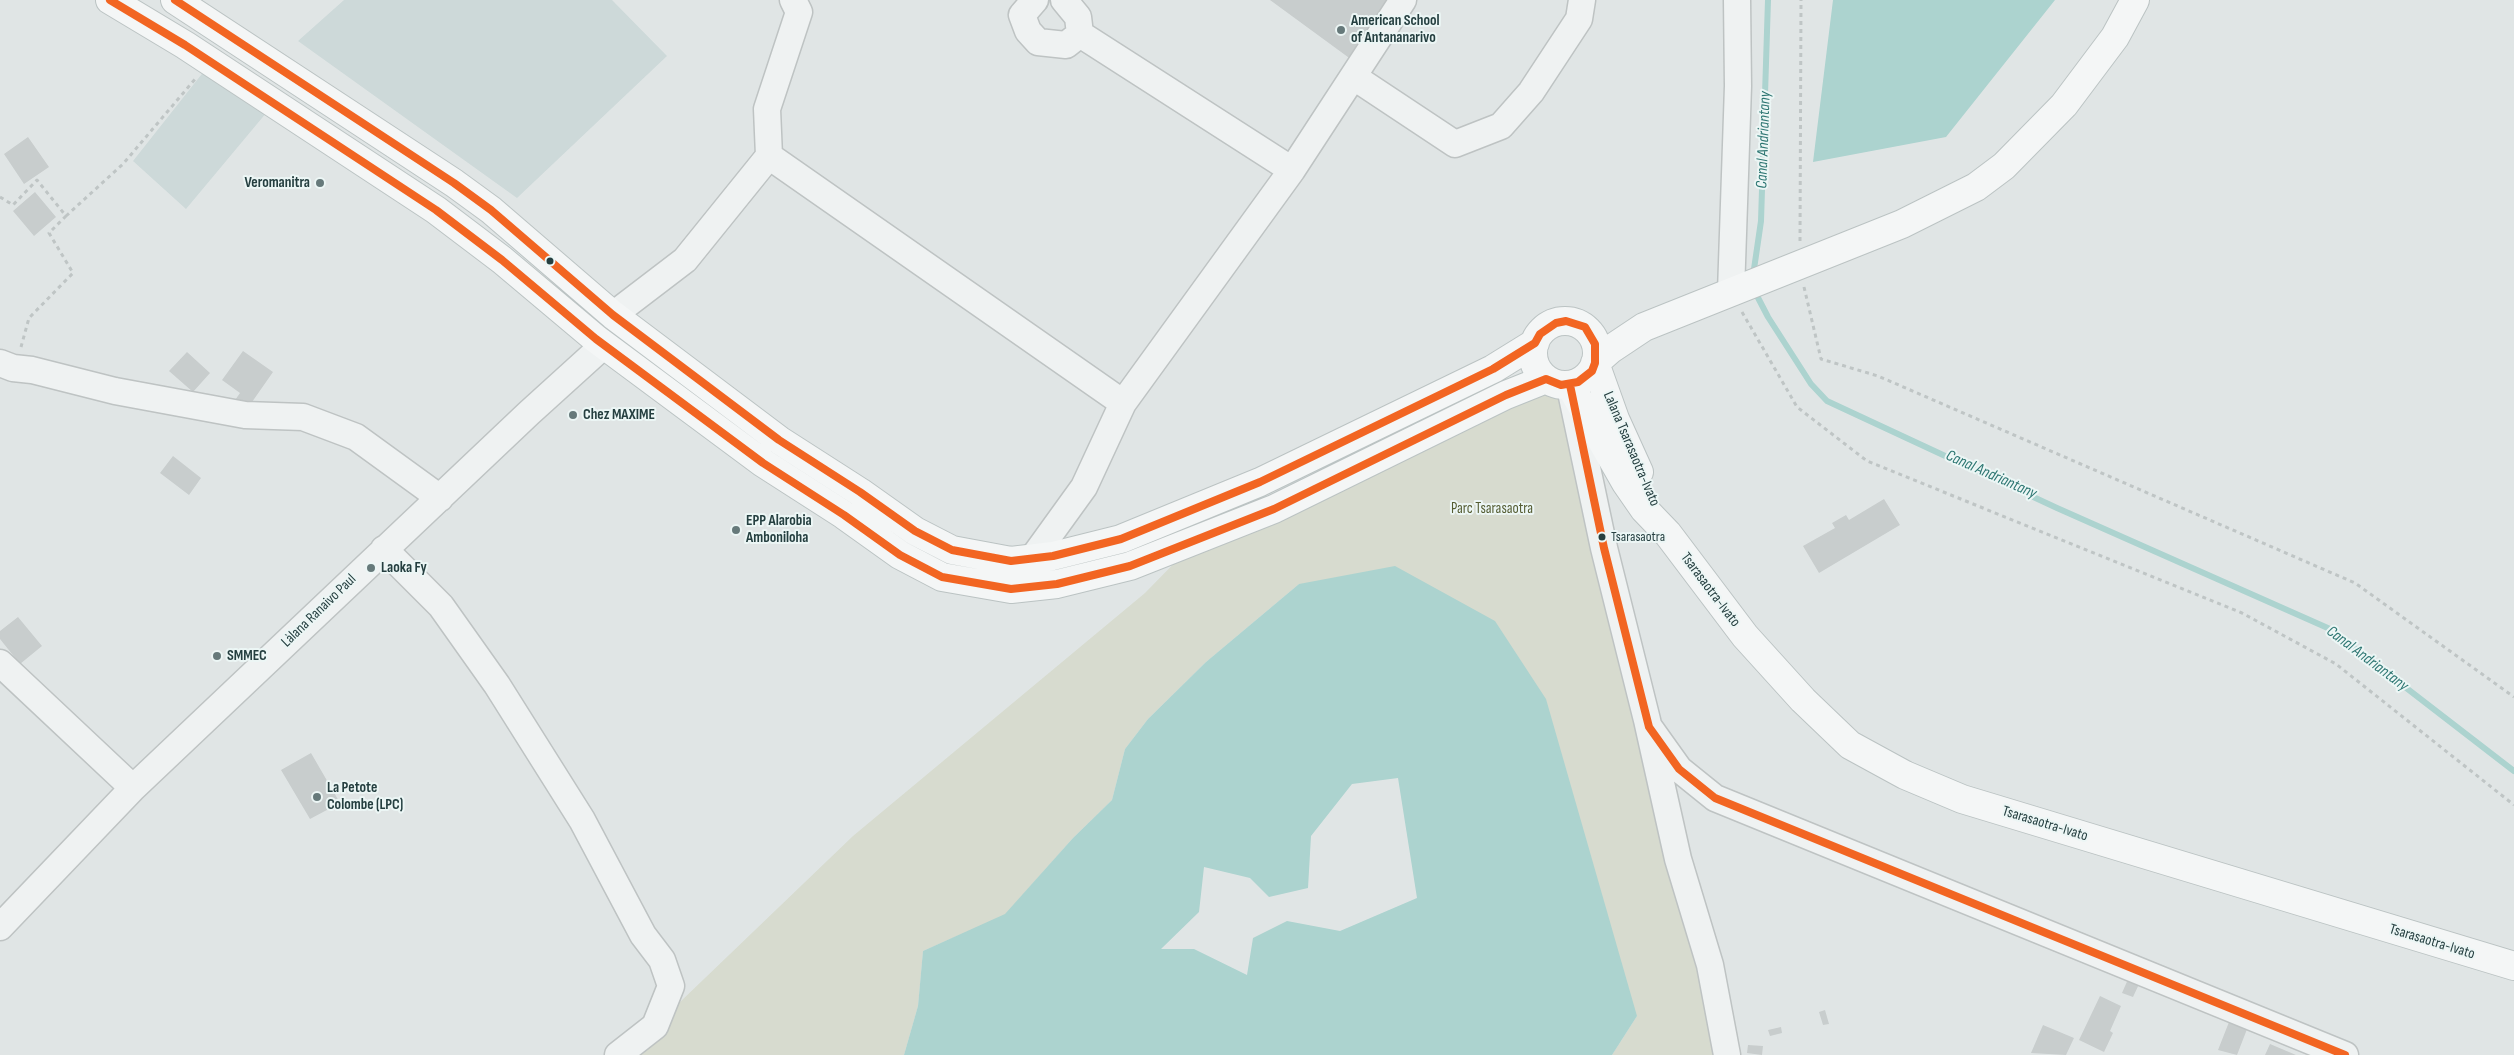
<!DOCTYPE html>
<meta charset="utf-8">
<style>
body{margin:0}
canvas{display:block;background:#e0e5e5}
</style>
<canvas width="2514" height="1055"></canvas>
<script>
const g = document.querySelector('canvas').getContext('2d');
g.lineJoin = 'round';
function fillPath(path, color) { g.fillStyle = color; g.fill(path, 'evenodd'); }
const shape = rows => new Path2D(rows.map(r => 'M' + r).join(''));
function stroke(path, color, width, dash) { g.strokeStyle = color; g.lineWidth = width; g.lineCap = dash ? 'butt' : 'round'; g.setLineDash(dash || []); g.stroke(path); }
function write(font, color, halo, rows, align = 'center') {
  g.font = font + ' "Sofia Sans Condensed",sans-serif'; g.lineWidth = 4; g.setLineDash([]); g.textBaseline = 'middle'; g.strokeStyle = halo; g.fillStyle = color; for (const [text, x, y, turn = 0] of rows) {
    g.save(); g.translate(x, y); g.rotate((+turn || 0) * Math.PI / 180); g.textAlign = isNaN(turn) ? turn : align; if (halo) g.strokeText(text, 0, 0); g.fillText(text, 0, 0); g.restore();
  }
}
const built = shape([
 [344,0,612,0,667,56,517,198,298,41],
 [205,70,267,112,186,209,133,161]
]);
const green = shape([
 [1546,393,1561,394,1727,1055,1612,1055,1637,1016,1299,584,1206,662,1148,719,1125,749,1112,800,1073,838,1005,915,923,951,918,1006,904,1055,618,1055,655,1026,853,836,1145,593,1190,547,1460,417]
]);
const water = shape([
 [1833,0,2055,0,1946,137,1813,162],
 [1395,566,1495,621,1546,699,1637,1016,1612,1055,904,1055,918,1006,923,951,1005,914,1073,838,1112,800,1125,749,1148,719,1206,662,1299,584],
 [1398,778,1417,898,1340,931,1287,921,1253,938,1247,975,1194,949,1161,949,1199,912,1204,867,1250,878,1269,897,1308,888,1311,836,1352,784]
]);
const stream = shape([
 [1753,276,1761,221,1768,0],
 [1754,290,1768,317,1811,384,1827,401,2057,508,2330,629,2514,771]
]);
const building = shape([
 [1270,0,1389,0,1352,60],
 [28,137,49,167,24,184,4,154],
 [35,192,56,217,34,236,13,211],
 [243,351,273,372,245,412,233,403,240,393,222,380],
 [187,352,210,373,193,392,169,371],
 [173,456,201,478,189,495,160,473],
 [1884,499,1900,525,1819,573,1803,546,1835,528,1832,523,1846,515,1849,520],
 [18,617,42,646,20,664,0,639,0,631],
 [311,753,340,803,310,819,281,770],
 [2129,977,2140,982,2133,997,2122,993],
 [2100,996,2121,1006,2110,1031,2113,1033,2104,1052,2079,1040],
 [1825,1010,1829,1024,1823,1025,1819,1012],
 [2231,1017,2249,1024,2237,1055,2218,1050],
 [2043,1025,2074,1038,2066,1055,2031,1053],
 [1781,1027,1782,1033,1770,1036,1768,1030],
 [2270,1044,2296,1055,2265,1055],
 [1748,1045,1763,1046,1762,1055,1747,1053]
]);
const path = shape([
 [0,197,13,205,37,180,66,216,49,233,73,273,29,318,21,347],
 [66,216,123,164,196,78],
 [1800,241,1801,0],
 [1804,287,1821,359,1878,376,2355,583,2514,697],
 [1742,312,1797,407,1867,461,2242,613,2336,664,2514,805]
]);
const minor = shape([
 [1035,0,1022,15,1028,31,1038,42,1066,45,1080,34,1078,17,1064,0],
 [1080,34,1292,170],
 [1354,77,1455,144,1501,126,1531,92,1579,19,1582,0],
 [769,156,767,109,799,12,793,0],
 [1731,292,1738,86,1737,0],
 [613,315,685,260,769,156,1123,403],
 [0,363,13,368,32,370,115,391,245,415,303,417,356,437,440,498],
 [1571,392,1604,548,1647,720,1678,859,1710,965,1727,1055],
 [384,549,441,606,497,685,582,820,643,935,662,960,671,986,655,1026,618,1055],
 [1032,559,1084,487,1123,403,1292,170,1403,0],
 [0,663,133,788],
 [1649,727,1679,769,1715,798,2345,1055],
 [0,927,133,788,529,413,604,345]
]);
const major = shape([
 [110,0,185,45,436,210,502,260,596,339,763,463,844,515,900,555,942,577,1011,589,1057,584,1130,566,1274,509,1506,395,1546,379],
 [175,0,454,183,491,210,613,315,779,440,860,492,915,531,952,550,1011,561,1053,556,1121,539,1260,482,1493,369,1535,343],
 '1533 353a32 32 0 1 1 64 0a32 32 0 1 1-64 0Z',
 [1595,363,1611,349,1644,327,1902,224,1976,187,2004,166,2064,105,2115,37,2135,0],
 [1595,363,1615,419,1639,472],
 [1570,385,1626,483,1644,509,1668,534,1745,636,1803,700,1850,745,1905,775,1962,799,2514,966]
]);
const bus1 = shape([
 [110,0,185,45,436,210,502,260,596,339,763,463,844,515,900,555,942,577,1011,589,1057,584,1130,566,1274,509,1506,395,1546,379,1561,385,1578,382,1592,371,1595,363,1595,344,1585,327,1566,321,1556,323,1540,334,1535,343,1493,369,1260,482,1121,539,1053,556,1011,561,952,550,915,531,860,492,779,440,613,315,491,210,454,183,175,0],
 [1570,385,1604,548,1649,727,1679,769,1715,798,2345,1055]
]);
const markers = [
 [1341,30,5,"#66797a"],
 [320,183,5,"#66797a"],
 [550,261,4.5,"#253f40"],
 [573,415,5,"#66797a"],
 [736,530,5,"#66797a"],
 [1602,537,4.5,"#253f40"],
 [371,568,5,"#66797a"],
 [217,656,5,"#66797a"],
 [317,797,5,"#66797a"]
];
const busNames = [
 ["Tsarasaotra",1611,537]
];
const poiNames = [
 ["American School",1351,21],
 ["of Antananarivo",1351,38],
 ["Veromanitra",310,183,"right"],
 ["Chez MAXIME",583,415],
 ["EPP Alarobia",746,521],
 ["Amboniloha",746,538],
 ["Laoka Fy",381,568],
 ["SMMEC",227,656],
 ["La Petote",327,788],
 ["Colombe (LPC)",327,805]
];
const streetNames = [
 ["Lalana Tsarasaotra-Ivato",1631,449,67],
 ["Tsarasaotra-Ivato",1710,590,53],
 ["Làlana Ranaivo Paul",319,611,-44],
 ["Tsarasaotra-Ivato",2045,824,17],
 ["Tsarasaotra-Ivato",2432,942,17]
];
const parkNames = [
 ["Parc Tsarasaotra",1492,509]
];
const waterNames = [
 ["Canal Andriantany",1764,140,-88],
 ["Canal Andriantany",1991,475,24],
 ["Canal Andriantany",2367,659,37]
];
fillPath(built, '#cdd9d9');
fillPath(green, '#d7dbcf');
fillPath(water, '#acd3cf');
stroke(stream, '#acd3cf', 6);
fillPath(building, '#c8cdcd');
stroke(minor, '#bec3c3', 29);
stroke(major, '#bbc3c3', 30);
stroke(path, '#bfc5c5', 3, [4, 4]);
stroke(minor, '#eff2f2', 26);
stroke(major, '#f4f6f6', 28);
stroke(bus1, '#f26522', 8);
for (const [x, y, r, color] of markers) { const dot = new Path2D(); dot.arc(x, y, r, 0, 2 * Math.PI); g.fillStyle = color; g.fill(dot); stroke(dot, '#ecf6f5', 2); }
write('14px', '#253f40', '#ecf6f5', busNames, 'left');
write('bold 15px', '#253f40', '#ecf6f5', poiNames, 'left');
write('15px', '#253f40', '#ecf6f5', streetNames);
write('15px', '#545c32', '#ecf6f5', parkNames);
write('italic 16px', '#2d7672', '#ecf6f5', waterNames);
</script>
